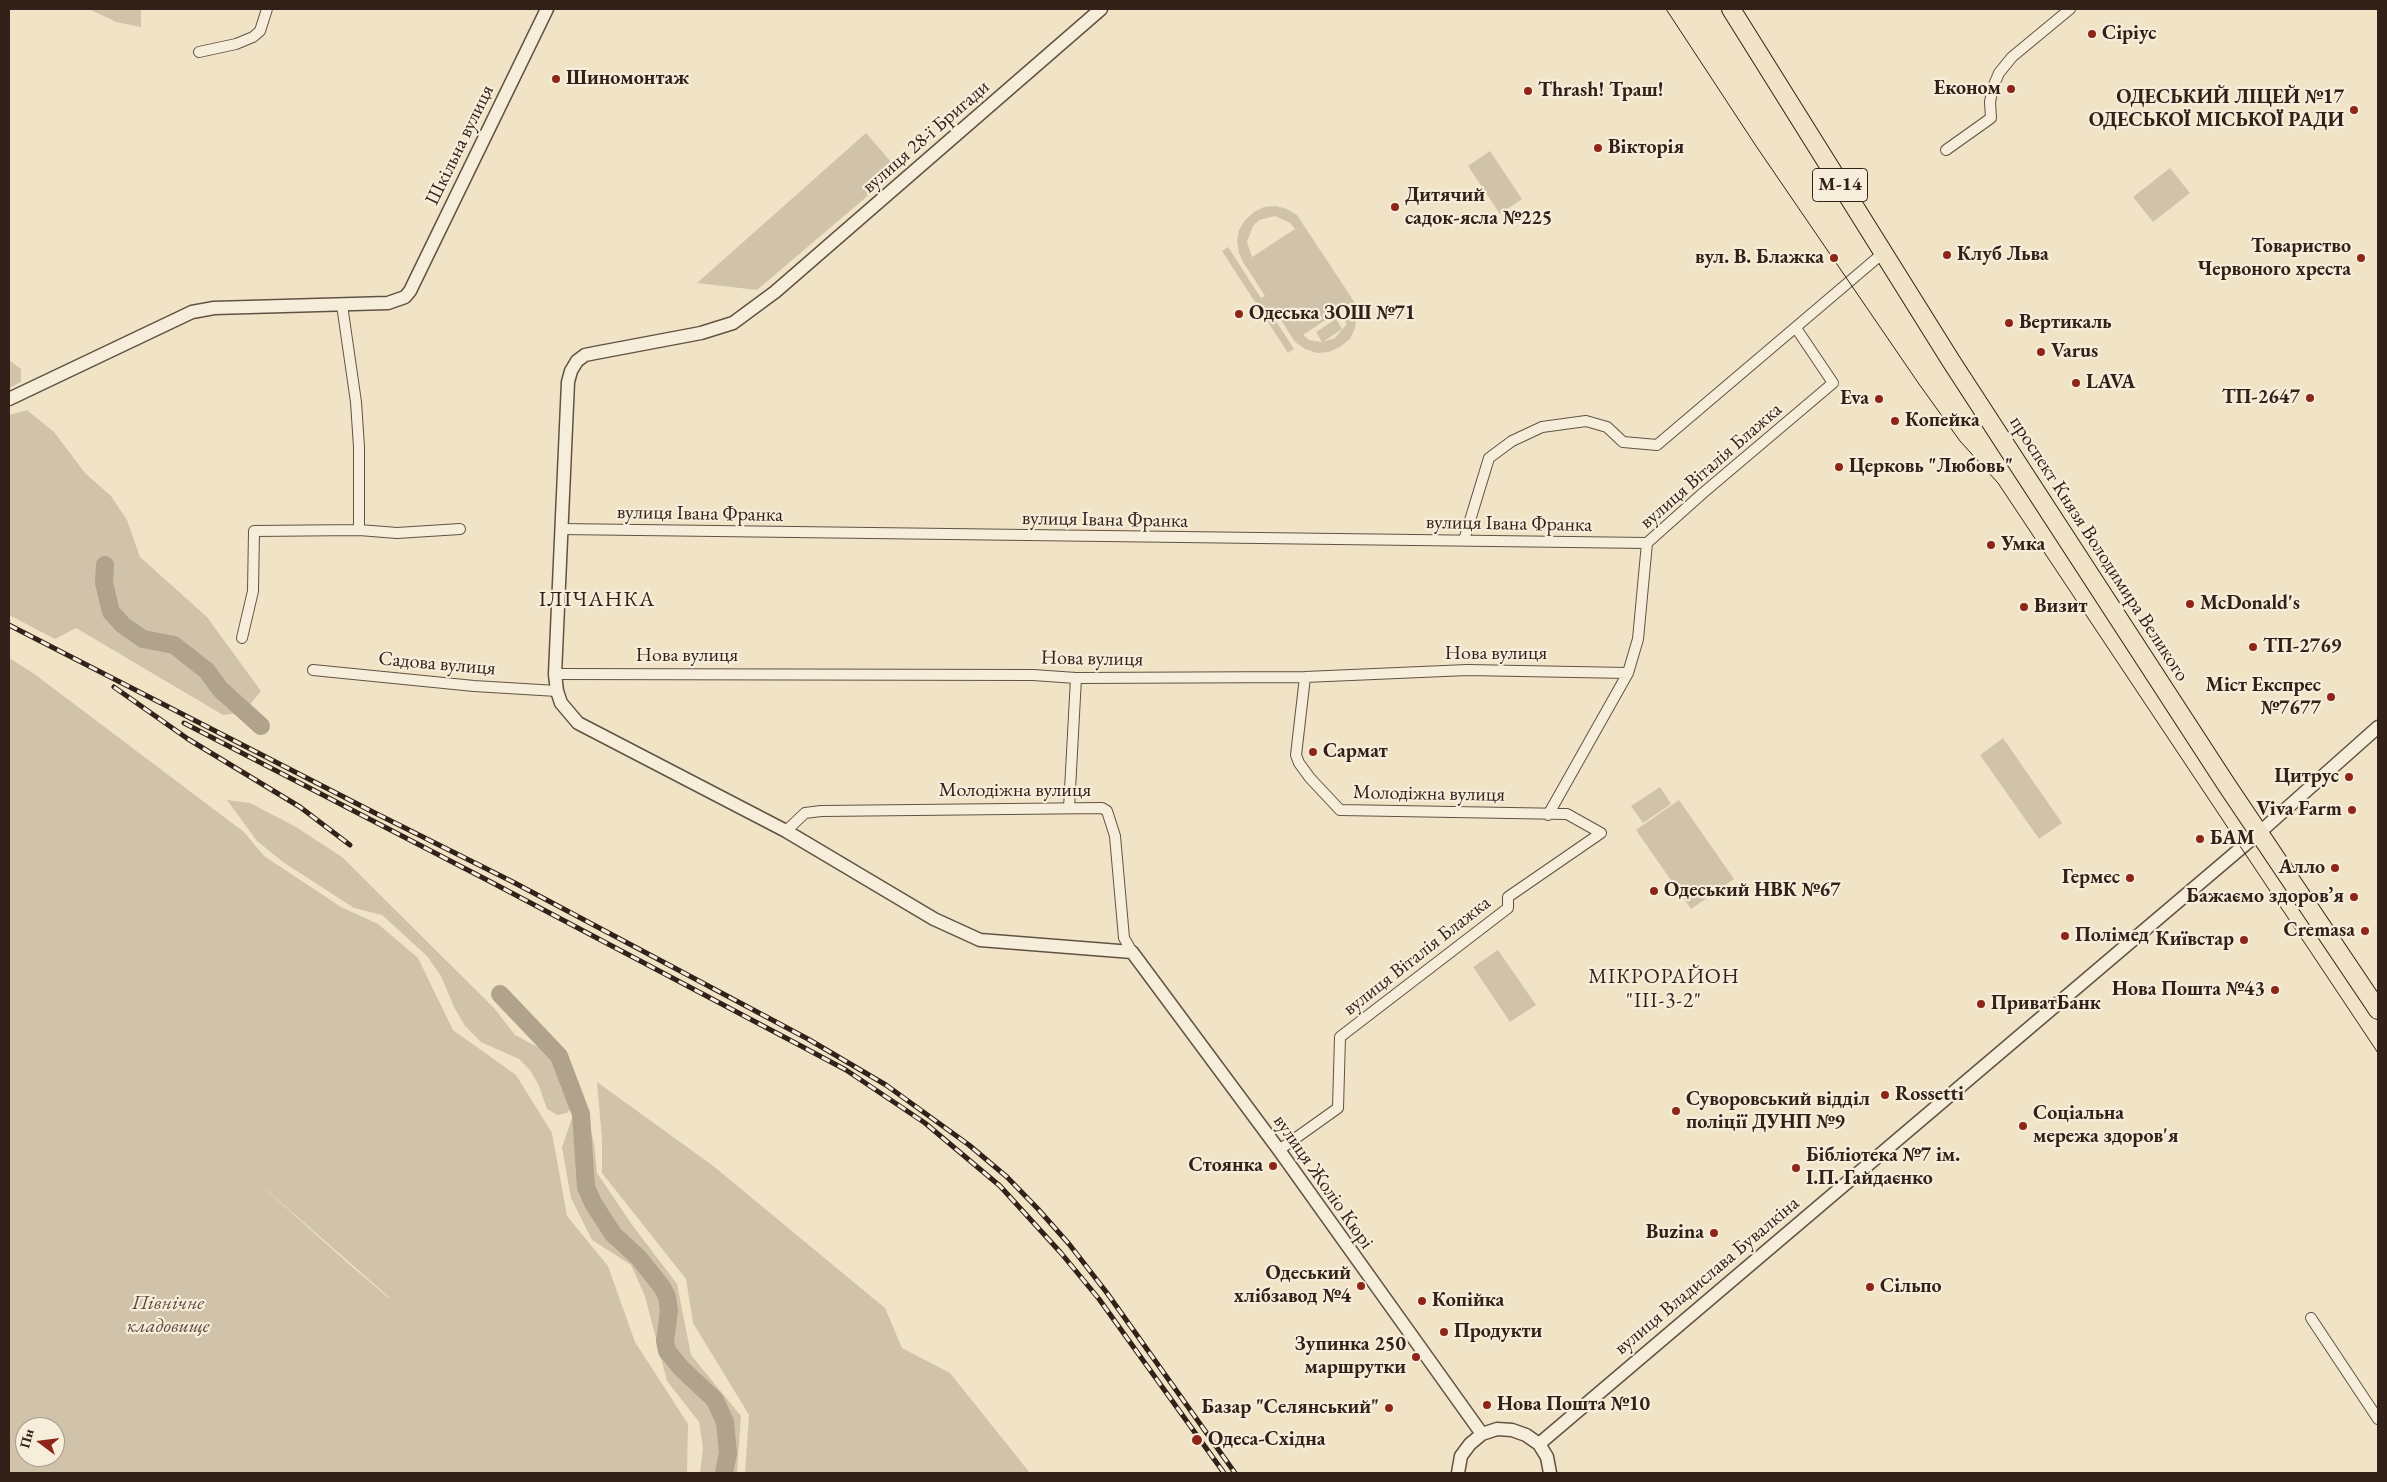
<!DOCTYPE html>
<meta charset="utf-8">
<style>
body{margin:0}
#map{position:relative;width:2387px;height:1482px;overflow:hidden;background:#f1e4c6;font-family:"EB Garamond",serif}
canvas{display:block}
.frame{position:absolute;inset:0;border:10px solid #332119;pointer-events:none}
.north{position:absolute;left:15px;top:1417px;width:50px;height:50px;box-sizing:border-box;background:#f6edda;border:1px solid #a89b8d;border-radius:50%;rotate:285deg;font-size:14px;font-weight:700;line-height:20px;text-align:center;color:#332119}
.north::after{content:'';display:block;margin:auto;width:18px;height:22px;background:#8f2418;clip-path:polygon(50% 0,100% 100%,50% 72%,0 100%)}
</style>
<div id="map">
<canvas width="2387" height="1482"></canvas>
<div class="frame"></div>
<div class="north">Пн</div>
</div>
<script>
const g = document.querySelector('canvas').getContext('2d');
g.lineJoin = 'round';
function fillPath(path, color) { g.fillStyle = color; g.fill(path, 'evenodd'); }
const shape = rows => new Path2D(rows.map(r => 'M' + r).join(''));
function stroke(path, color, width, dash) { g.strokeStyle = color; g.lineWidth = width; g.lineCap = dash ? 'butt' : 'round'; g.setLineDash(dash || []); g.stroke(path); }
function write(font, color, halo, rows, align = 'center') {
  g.font = font + ' "EB Garamond",serif'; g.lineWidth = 4.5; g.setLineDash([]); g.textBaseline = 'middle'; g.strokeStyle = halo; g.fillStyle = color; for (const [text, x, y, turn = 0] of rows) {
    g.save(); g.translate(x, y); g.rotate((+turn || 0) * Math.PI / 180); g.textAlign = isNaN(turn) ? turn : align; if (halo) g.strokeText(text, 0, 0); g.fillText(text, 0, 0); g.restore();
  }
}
const green = shape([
 [89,9,141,9,141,27,116,22],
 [866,133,898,170,757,290,697,283],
 [1490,151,1522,199,1500,214,1468,166],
 [2170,168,2190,193,2153,222,2133,197],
 [1276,206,1287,209,1297,215,1355,303,1357,315,1355,328,1350,339,1340,347,1329,352,1317,353,1305,349,1295,342,1274,309,1270,312,1294,349,1288,353,1222,251,1228,247,1261,298,1265,296,1243,262,1239,253,1237,241,1239,230,1245,220,1254,212,1264,207],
 [1275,216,1290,223,1295,229,1252,257,1247,242,1253,226,1259,220],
 [1345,307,1346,325,1335,338,1323,342,1342,329,1336,319,1316,332,1322,342,1309,340,1303,335],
 [9,360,21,369,21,382,9,388],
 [27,410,54,432,85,473,111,496,127,520,140,557,207,617,261,691,244,712,223,715,76,628,55,639,9,615,9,415],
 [9,658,33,673,244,832,264,856,341,907,378,924,418,958,453,1030,516,1075,552,1133,567,1216,608,1266,635,1342,688,1424,687,1473,9,1473],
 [252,1177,390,1298,390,1299,350,1265],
 [25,1427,55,1427,55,1457,25,1457],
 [2003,738,2062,823,2039,839,1980,755],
 [1660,787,1671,804,1643,823,1631,806],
 [227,800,250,803,296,827,342,857,494,1008,515,1035,547,1052,571,1094,574,1105,567,1113,557,1115,547,1109,539,1086,530,1070,519,1059,481,1042,465,1026,454,1007,441,976,427,956,382,915,354,908,283,862,257,841],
 [1679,800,1734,879,1691,909,1636,830],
 [1498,950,1536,1005,1510,1022,1473,967],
 [597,1082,712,1165,885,1308,902,1348,950,1373,1030,1473,745,1473,749,1415,693,1323,686,1279,602,1173,602,1140],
 [587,1117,594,1143,597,1173,633,1226,677,1284,691,1355,741,1416,737,1473,700,1473,703,1448,699,1422,667,1381,645,1296,631,1265,592,1240,571,1198,562,1147,572,1118]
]);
const river = shape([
 [105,565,104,583,111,612,123,625,143,639,174,645,207,671,220,689,261,726],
 [500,994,559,1056,581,1114,586,1187,593,1203,613,1234,639,1258,662,1287,667,1297,669,1311,665,1341,667,1351,681,1368,715,1400,725,1422,728,1453,724,1473]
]);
const minor = shape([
 [199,52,236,44,253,37,260,31,267,9],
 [1946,150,1991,118,1990,102,1993,87,1999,73,2012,57,2070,9],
 [561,529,1647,543],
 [359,530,397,533,460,529],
 [1464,540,1489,458,1512,441,1542,427,1586,421,1607,427,1623,442,1657,445,1883,253],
 [242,638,253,591,254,531,359,530,359,447,356,402,342,305],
 [313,670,474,686,557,691],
 [555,674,1033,675,1076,678,1305,677,1467,670,1628,673],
 [1069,808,1076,678],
 [1548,815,1628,673,1638,639,1647,543,1703,493,1833,383,1796,328],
 [786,831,805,813,821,811,1102,808,1107,811,1115,836,1124,938,1132,952],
 [1279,1150,1338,1108,1340,1037,1508,908,1508,897,1601,833,1567,814,1340,810,1310,778,1299,763,1296,755,1305,677],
 [2311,1318,2378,1419]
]);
const tertiary = shape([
 [1101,9,775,292,733,323,701,333,595,353,585,355,577,361,571,371,568,382,555,674,557,691,561,703,578,723,786,831,934,919,980,940,1132,952,1279,1150,1482,1434],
 [9,399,192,312,214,308,388,303,405,297,410,291,547,9],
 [1539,1444,2260,832,2378,727],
 [1458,1473,1461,1456,1470,1444,1482,1434,1497,1429,1512,1430,1526,1435,1539,1444,1547,1457,1550,1473]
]);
const trunk = shape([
 [1731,9,1951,361,2226,784,2378,1010]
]);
const tram = shape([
 [1666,9,1756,146,1919,384,1960,441,1998,483,2378,1053]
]);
const rail = shape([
 [9,625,375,813,513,882,808,1039,886,1085,969,1145,1007,1177,1038,1209,1069,1244,1107,1293,1235,1473],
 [114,687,188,739,300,807,350,845],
 [184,723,491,882,803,1047,846,1070,925,1123,1000,1186,1061,1253,1099,1299,1224,1473]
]);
const markers = [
 [2092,34,5,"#8f2418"],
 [556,79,5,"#8f2418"],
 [2011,89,5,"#8f2418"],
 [1528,91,5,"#8f2418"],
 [2354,110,5,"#8f2418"],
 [1598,148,5,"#8f2418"],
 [1395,207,5,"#8f2418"],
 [1947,255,5,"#8f2418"],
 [1834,258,5,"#8f2418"],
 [2361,258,5,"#8f2418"],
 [1239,314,5,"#8f2418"],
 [2009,323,5,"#8f2418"],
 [2041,352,5,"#8f2418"],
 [2076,383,5,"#8f2418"],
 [2310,398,5,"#8f2418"],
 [1879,399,5,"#8f2418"],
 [1895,421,5,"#8f2418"],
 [1839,467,5,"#8f2418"],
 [1991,545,5,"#8f2418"],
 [2190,604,5,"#8f2418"],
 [2024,607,5,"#8f2418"],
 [2253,647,5,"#8f2418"],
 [2331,697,5,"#8f2418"],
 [1313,752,5,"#8f2418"],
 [2349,777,5,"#8f2418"],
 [2352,810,5,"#8f2418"],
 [2200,839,5,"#8f2418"],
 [2335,868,5,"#8f2418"],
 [2130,878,5,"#8f2418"],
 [1654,891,5,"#8f2418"],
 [2354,897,5,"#8f2418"],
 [2365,931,5,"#8f2418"],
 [2065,936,5,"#8f2418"],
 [2244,940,5,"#8f2418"],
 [2275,990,5,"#8f2418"],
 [1981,1004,5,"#8f2418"],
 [1885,1095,5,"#8f2418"],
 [1676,1111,5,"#8f2418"],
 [2023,1126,5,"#8f2418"],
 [1273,1166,5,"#8f2418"],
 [1796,1168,5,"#8f2418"],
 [1714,1233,5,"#8f2418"],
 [1361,1286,5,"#8f2418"],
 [1870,1287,5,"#8f2418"],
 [1422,1301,5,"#8f2418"],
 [1444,1332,5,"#8f2418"],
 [1416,1357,5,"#8f2418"],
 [1487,1405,5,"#8f2418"],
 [1389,1408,5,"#8f2418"],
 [1197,1440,6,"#8f2418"]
];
const shields = [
 [1840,185,55]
];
const shieldNames = [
 ["М-14",1840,185]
];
const poiNames = [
 ["Сіріус",2102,34],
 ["Шиномонтаж",566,79],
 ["Економ",2001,89,"right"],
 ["Thrash! Траш!",1538,91],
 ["ОДЕСЬКИЙ ЛІЦЕЙ №17",2344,98,"right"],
 ["ОДЕСЬКОЇ МІСЬКОЇ РАДИ",2344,121,"right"],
 ["Вікторія",1608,148],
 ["Дитячий",1405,196],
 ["садок-ясла №225",1405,219],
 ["Товариство",2351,247,"right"],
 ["Червоного хреста",2351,270,"right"],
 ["Клуб Льва",1957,255],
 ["вул. В. Блажка",1824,258,"right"],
 ["Одеська ЗОШ №71",1249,314],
 ["Вертикаль",2019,323],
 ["Varus",2051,352],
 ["LAVA",2086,383],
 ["ТП-2647",2300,398,"right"],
 ["Eva",1869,399,"right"],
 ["Копейка",1905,421],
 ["Церковь \"Любовь\"",1849,467],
 ["Умка",2001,545],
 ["McDonald's",2200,604],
 ["Визит",2034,607],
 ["ТП-2769",2263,647],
 ["Міст Експрес",2321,686,"right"],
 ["№7677",2321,709,"right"],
 ["Сармат",1323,752],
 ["Цитрус",2339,777,"right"],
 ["Viva Farm",2342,810,"right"],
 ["БАМ",2210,839],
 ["Алло",2325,868,"right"],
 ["Гермес",2120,878,"right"],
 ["Одеський НВК №67",1664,891],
 ["Бажаємо здоровʼя",2344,897,"right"],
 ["Cremasa",2355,931,"right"],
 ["Полімед",2075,936],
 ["Київстар",2234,940,"right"],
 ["Нова Пошта №43",2265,990,"right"],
 ["ПриватБанк",1991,1004],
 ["Rossetti",1895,1095],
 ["Суворовський відділ",1686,1100],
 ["поліції ДУНП №9",1686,1123],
 ["Соціальна",2033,1114],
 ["мережа здоров'я",2033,1137],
 ["Бібліотека №7 ім.",1806,1156],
 ["І.П. Гайдаєнко",1806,1179],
 ["Стоянка",1263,1166,"right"],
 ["Buzina",1704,1233,"right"],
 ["Одеський",1351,1274,"right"],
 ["хлібзавод №4",1351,1297,"right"],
 ["Сільпо",1880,1287],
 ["Копійка",1432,1301],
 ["Продукти",1454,1332],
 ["Зупинка 250",1406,1345,"right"],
 ["маршрутки",1406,1368,"right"],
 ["Нова Пошта №10",1497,1405],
 ["Базар \"Селянський\"",1379,1408,"right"],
 ["Одеса-Східна",1208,1440]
];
const streetNames = [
 ["вулиця 28-ї Бригади",926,137,-41],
 ["Шкільна вулиця",460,145,-64],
 ["вулиця Віталія Блажка",1711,466,-41],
 ["вулиця Івана Франка",700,514,1],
 ["вулиця Івана Франка",1105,520,1],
 ["вулиця Івана Франка",1509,524,1],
 ["проспект Князя Володимира Великого",2099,549,57],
 ["Нова вулиця",1496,654],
 ["Нова вулиця",687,656],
 ["Нова вулиця",1092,659,1],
 ["Садова вулиця",437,664,5],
 ["Молодіжна вулиця",1015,791],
 ["Молодіжна вулиця",1429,794,1],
 ["вулиця Віталія Блажка",1417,956,-38],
 ["вулиця Жоліо Кюрі",1323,1182,55],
 ["вулиця Владислава Бувалкіна",1707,1276,-40]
];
const parkNames = [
 ["Північне",168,1304],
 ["кладовище",168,1327]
];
const neighbourhoodNames = [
 ["МІКРОРАЙОН",1664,977],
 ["\"ІІІ-3-2\"",1664,1001]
];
const quarterNames = [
 ["ІЛІЧАНКА",597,600]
];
fillPath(green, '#d1c3a9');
stroke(river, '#b0a28b', 18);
stroke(minor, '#625244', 12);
stroke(tertiary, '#625244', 15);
stroke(trunk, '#332119', 20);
stroke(minor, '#f6edda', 10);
stroke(tertiary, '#f6edda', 12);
stroke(trunk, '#f1e4c6', 18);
stroke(tram, '#332119', 1);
stroke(rail, '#332119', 5);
stroke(rail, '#f6edda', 3, [9]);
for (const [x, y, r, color] of markers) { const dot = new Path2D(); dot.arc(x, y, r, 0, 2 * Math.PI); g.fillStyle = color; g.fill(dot); stroke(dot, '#f6edda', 2); }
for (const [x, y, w] of shields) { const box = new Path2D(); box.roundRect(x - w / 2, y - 16.5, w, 33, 4); g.fillStyle = '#f6edda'; g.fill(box); stroke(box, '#332119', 1); }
write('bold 19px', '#332119', null, shieldNames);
write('bold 20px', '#332119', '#f6edda', poiNames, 'left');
write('20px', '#332119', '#f6edda', streetNames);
write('italic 20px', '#5a4a3d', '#f6edda', parkNames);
g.letterSpacing = '1px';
write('21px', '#332119', '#f6edda', neighbourhoodNames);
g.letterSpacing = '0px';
g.letterSpacing = '1px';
write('22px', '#332119', '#f6edda', quarterNames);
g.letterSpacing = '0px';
</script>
